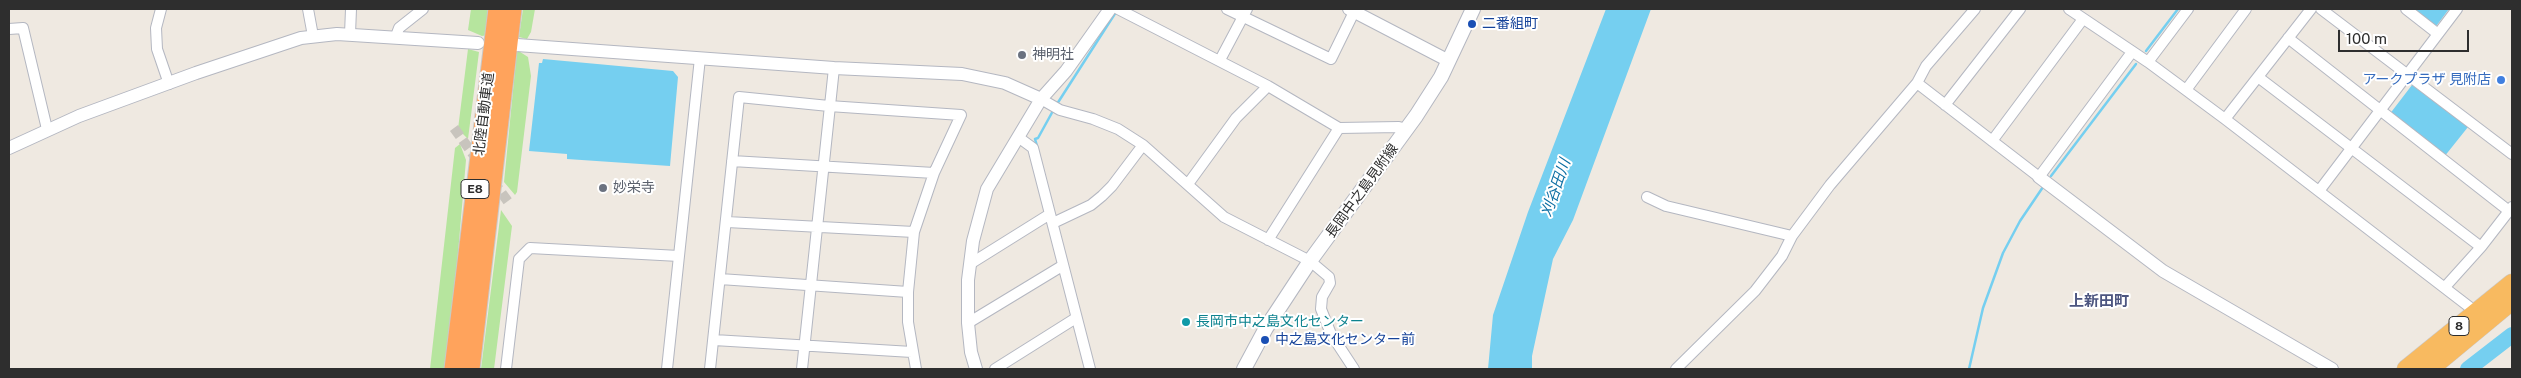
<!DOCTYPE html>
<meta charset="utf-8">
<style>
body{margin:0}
#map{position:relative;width:2521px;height:378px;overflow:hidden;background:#efe9e1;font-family:"Public Sans",sans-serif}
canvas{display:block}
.frame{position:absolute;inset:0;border:10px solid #2e2e2e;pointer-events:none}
.scale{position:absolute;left:2338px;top:30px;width:131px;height:22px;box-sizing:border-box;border:2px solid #2e2e2e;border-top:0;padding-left:6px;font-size:15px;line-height:18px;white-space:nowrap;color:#2e2e2e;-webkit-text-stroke:4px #fff;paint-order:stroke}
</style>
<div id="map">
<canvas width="2521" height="378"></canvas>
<div class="frame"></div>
<div class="scale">100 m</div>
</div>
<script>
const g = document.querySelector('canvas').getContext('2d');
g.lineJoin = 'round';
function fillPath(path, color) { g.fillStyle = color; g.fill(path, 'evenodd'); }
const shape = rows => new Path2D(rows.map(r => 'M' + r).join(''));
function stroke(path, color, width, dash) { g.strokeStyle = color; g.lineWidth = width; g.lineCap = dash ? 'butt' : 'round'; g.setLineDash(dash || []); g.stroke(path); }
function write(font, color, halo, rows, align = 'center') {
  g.font = font + ' "Public Sans","Noto Sans JP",sans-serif'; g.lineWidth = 4; g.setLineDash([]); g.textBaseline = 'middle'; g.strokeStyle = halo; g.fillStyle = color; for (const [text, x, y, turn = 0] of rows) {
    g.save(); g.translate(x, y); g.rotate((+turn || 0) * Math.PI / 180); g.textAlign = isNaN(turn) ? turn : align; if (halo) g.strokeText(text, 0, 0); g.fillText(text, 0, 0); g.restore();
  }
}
const green = shape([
 [471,9,491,9,488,35,482,36,468,30],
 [523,9,535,9,531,32,527,39,519,37],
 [468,49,479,52,468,139,458,129],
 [517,50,528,57,531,76,517,192,515,195,504,182],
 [460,144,466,160,448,369,430,369,455,148],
 [501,210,512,226,494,369,481,369]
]);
const water = shape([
 [1606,9,1651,9,1573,220,1553,259,1532,356,1532,369,1488,369,1493,315,1528,212],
 [2411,9,2449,9,2437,25,2433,26],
 [543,59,673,71,678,77,670,166,567,159,567,154,529,151,539,63,542,63],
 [2412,85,2468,127,2444,157,2389,115]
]);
const stream = shape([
 [2146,51,2178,9],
 [1057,104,1116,12],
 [1037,146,1035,139,1038,138,1054,109],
 [2051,176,2136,64],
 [1969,369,1983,308,2003,253,2020,221,2043,187]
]);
const river = shape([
 [2468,369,2512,335]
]);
const minorTunnel = shape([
 [454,128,478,161],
 [493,181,509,203]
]);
const minor = shape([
 [161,9,156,28,157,49,169,84],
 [308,9,313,36],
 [1118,9,1268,86,1339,128,1399,127,1407,129],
 [1227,9,1331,59,1354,12],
 [2069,9,2148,62,2225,119,2476,312],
 [2321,9,2512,154],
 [2406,9,2438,34],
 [9,29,23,28,47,129],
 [350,34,351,9],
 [396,36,399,28,423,9],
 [2288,38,2509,211],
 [1220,60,1247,9],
 [2148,62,2188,9],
 [2258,77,2481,247],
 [1917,83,2039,177,2132,52],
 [2186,90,2246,9],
 [1041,99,1060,110,1093,119,1118,129,1143,145,1224,217,1310,261,1329,277,1330,283,1322,297,1321,309,1331,334,1354,369],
 [1945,105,2020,9],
 [2225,119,2311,9],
 [1018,137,1033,148,1090,369],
 [1992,141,2083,19],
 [732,161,934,173],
 [1188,184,1236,118,1268,86],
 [2319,191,2457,9],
 [1647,197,1666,206,1792,236],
 [727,222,914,232],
 [1053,223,1091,205,1102,196,1112,186,1143,145],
 [1268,240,1339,128],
 [970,264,1050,214],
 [720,279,908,292],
 [2445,287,2481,247,2512,207],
 [968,323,1062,266],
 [714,340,912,352],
 [506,369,519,259,530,248,679,256],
 [667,369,700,58],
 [710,369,739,97,829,106,961,115,934,173,914,232,908,292,908,322,916,369],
 [802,369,834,68],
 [995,369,1076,318],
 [1676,369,1755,291,1782,256,1792,236,1830,185,1917,83,1926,66,1975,9]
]);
const tertiary = shape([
 [1349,9,1449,61],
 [517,45,834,68,962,74,1005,83,1041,99],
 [9,148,79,116,196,73,301,38,337,34,478,43],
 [2039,177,2163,271,2332,369],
 [976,369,971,352,968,323,968,280,973,241,987,189,1041,99,1066,71,1110,9]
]);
const secondary = shape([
 [1244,369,1266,328,1310,261,1416,116,1441,77,1473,9]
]);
const trunk = shape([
 [2406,369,2512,283],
 [2430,369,2512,301]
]);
const motorway = shape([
 [454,369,498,9],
 [470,369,512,9]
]);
const markers = [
 [1472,24,5,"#1a4fb4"],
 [1022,55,5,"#6b7280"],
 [2501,80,5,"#3f7fe0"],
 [603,188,5,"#6b7280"],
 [1186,322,5,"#0f9aa8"],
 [1265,340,5,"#1a4fb4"]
];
const shields = [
 [475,189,28],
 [2459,326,20]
];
const shieldNames = [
 ["E8",475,189],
 ["8",2459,326]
];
const transitNames = [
 ["二番組町",1482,24],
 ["中之島文化センター前",1275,340]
];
const worshipNames = [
 ["神明社",1032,55],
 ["妙栄寺",613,188]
];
const shopNames = [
 ["アークプラザ 見附店",2491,80]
];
const streetNames = [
 ["北陸自動車道",484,114,-83],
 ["長岡中之島見附線",1362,191,-54]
];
const cultureNames = [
 ["長岡市中之島文化センター",1196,322]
];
const waterNames = [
 ["刈谷田川",1556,188,-71]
];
const neighbourhoodNames = [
 ["上新田町",2099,301]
];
fillPath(green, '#b6e59e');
fillPath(water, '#75cff0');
stroke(stream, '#75cff0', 2.5);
stroke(river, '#75cff0', 16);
stroke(minorTunnel, '#c8c4bd', 10, [10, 5]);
stroke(minor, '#b4b7c1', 12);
stroke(tertiary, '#b4b7c1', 14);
stroke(secondary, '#b4b7c1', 16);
stroke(trunk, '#c9c9c9', 19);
stroke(motorway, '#c9c9c9', 21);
stroke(minor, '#fff', 10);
stroke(tertiary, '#fff', 12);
stroke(secondary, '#fff', 14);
stroke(trunk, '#f8ba60', 18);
stroke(motorway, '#ffa35c', 19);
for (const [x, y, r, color] of markers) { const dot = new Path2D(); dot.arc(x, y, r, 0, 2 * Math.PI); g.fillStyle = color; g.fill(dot); stroke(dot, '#fff', 2); }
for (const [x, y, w] of shields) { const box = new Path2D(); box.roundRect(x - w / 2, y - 9.5, w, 19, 4); g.fillStyle = '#fff'; g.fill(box); stroke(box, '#2e2e2e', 1); }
write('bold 12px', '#2e2e2e', null, shieldNames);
write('14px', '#164399', '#fff', transitNames, 'left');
write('14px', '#5b616d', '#fff', worshipNames, 'left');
write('14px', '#366cbe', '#fff', shopNames, 'right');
write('14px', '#2e2e2e', '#fff', streetNames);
write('14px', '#0d838f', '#fff', cultureNames, 'left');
write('italic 15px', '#0d6fa3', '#fff', waterNames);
write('bold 15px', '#4d5680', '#fff', neighbourhoodNames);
</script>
